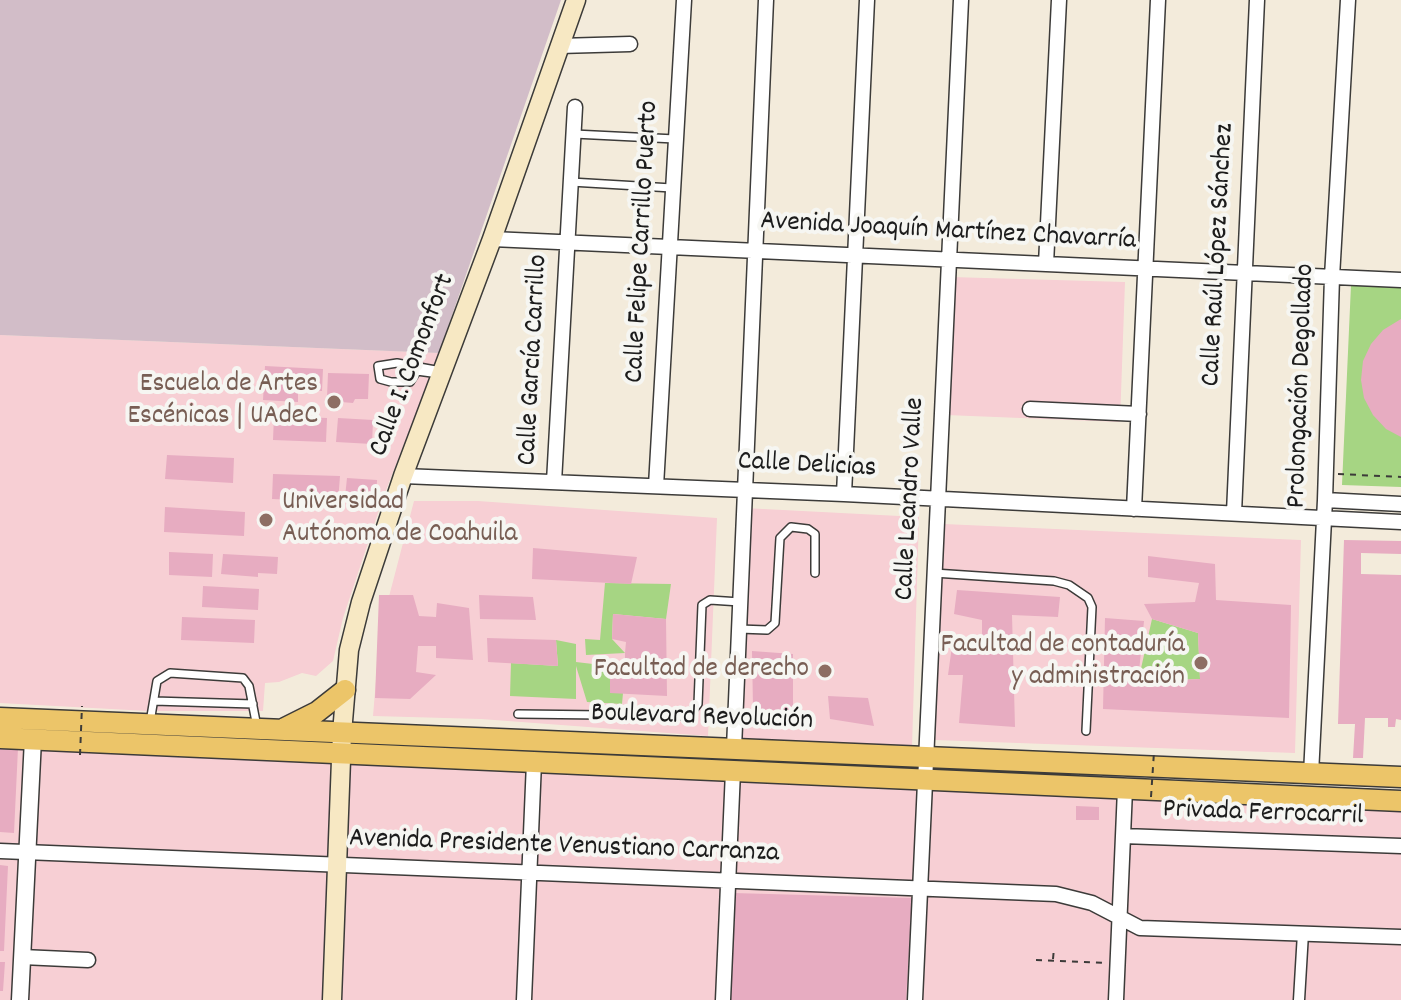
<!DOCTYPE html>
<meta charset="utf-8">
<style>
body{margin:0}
canvas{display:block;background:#f3ebdb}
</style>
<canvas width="1401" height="1000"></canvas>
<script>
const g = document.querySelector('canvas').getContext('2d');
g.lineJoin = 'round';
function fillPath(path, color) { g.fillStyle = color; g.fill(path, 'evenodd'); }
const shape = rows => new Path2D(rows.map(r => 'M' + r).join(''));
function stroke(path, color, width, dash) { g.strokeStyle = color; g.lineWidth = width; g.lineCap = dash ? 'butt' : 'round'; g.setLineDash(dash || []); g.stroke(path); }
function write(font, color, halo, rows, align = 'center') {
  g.font = font + ' Dekko,sans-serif'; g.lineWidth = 8; g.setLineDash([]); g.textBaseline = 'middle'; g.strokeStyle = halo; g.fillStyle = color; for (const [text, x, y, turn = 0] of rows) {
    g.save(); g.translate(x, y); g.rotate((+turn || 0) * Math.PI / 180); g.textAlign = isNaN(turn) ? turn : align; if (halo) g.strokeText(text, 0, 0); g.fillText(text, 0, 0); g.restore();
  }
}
const built = shape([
 [951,277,1125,282,1120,422,946,415],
 [0,335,439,353,383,498,343,618,333,661,316,676,302,673,279,682,265,683,263,711,148,711,0,703],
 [414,501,478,501,717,518,708,736,481,719,373,716,380,631],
 [744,508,919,517,912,747,733,740],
 [944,524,1301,540,1295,753,935,740],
 [0,735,1401,792,1401,1000,0,1000]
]);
const industrial = shape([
 [0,0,561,0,439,353,0,335]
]);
const green = shape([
 [1351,285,1401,287,1401,487,1342,485],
 [605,583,671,584,666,619,613,614,612,639,625,653,586,655,585,639,600,640],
 [1152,619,1198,633,1200,679,1138,682],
 [556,640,576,644,576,662,610,666,610,692,623,693,622,704,587,702,576,666,576,699,510,696,511,663,558,666]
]);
const building = shape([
 [1401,319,1401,437,1386,429,1373,415,1364,398,1361,380,1363,361,1371,344,1383,330],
 [265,366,323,369,322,391,298,390,298,402,263,400],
 [328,373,369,374,368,399,355,399,353,403,341,402,341,398,327,397],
 [274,416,327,418,326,442,273,440],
 [338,418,373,420,372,444,336,442],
 [167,455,234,458,233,483,165,479],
 [273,474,340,476,338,502,272,499],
 [347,478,377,480,376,499,345,497],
 [165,507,245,512,244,536,164,532],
 [1344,540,1401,541,1401,554,1361,553,1361,574,1401,575,1401,720,1396,719,1395,727,1388,727,1388,718,1365,718,1363,758,1353,758,1355,724,1338,724],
 [533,548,637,557,631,584,532,579],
 [169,552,213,554,212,577,169,575],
 [223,554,278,557,277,574,258,573,258,577,221,574],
 [1148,556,1215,564,1216,600,1291,605,1289,718,1103,709,1105,618,1144,621,1138,682,1200,679,1198,633,1152,619,1144,604,1195,602,1199,583,1148,577],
 [203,586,259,589,258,610,202,607],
 [957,590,1060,597,1058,617,1012,615,1015,727,959,723,963,675,948,675,953,639,982,641,982,620,954,614],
 [379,595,413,595,419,616,436,617,437,603,469,608,473,660,436,658,436,646,418,646,416,672,436,675,410,699,375,698],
 [479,595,533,597,536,620,480,619],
 [613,614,666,619,667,696,610,693,610,666,625,666,625,653,626,642,612,639],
 [182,617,255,620,254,643,181,640],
 [487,638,556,640,558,666,488,662],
 [752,651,793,654,793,718,753,708],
 [828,696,868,698,874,726,830,719],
 [0,747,18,748,14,833,0,832],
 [1076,806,1099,807,1099,820,1076,820],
 [0,865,8,866,4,951,0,951],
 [733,893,912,898,906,1000,728,1000],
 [0,962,5,962,3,991,0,991]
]);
const path = shape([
 [1338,474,1401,477],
 [1053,959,1054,948],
 [1036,960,1105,963]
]);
const service = shape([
 [574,134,675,139],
 [571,182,672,188],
 [439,374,417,371,410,382,391,382,380,379,378,366,397,363,441,371],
 [934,573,1054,581,1069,585,1088,598,1092,607,1086,731],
 [739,629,767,630,775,623,780,538,791,527,808,529,815,534,815,573],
 [154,701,253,704],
 [518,714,688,716,698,704,702,605,710,600,740,602],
 [150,722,157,681,170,673,243,678,249,686,257,727]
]);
const pedestrian = shape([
 [1299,1000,1303,933]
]);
const minor = shape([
 [559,46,630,44],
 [492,239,1401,280],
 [1046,264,1059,0],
 [1030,409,1139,414],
 [403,476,844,494,1401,522],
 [554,482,575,107],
 [656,486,684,0],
 [844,494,867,0],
 [1325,500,1401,504],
 [1134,509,1158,0],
 [1234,513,1257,0],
 [734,748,766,0],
 [1311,774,1325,500,1332,277,1348,0],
 [1123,836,1401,846],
 [0,851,1056,894,1092,903,1140,928,1401,937],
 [22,957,88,960],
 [524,1000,534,762],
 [723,1000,733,771],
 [915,1000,961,0],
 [1116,1000,1125,789]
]);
const tertiary = shape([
 [20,1000,33,739]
]);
const secondary = shape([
 [332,1000,342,733,349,650,361,602,403,476,492,239,576,0]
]);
const primary = shape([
 [0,718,1401,777],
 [285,728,317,712,345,690],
 [0,738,1401,801]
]);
const pathBridge = shape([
 [80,755,82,706],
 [1151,797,1154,752]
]);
const markers = [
 [334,402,8,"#8d6e63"],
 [266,520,8,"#8d6e63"],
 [1201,663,8,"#8d6e63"],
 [825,671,8,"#8d6e63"]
];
const streetNames = [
 ["Avenida Joaquín Martínez Chavarría",948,233,3],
 ["Calle Felipe Carrillo Puerto",644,242,-87],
 ["Calle Raúl López Sánchez",1220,255,-87],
 ["Calle García Carrillo",535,360,-87],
 ["Calle I. Comonfort",414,366,-69],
 ["Prolongación Degollado",1303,386,-88],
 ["Calle Delicias",807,467,3],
 ["Calle Leandro Valle",912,499,-87],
 ["Boulevard Revolución",702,719,2],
 ["Privada Ferrocarril",1263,815,2],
 ["Avenida Presidente Venustiano Carranza",564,848,2]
];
const educationNames = [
 ["Escuela de Artes",318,386],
 ["Escénicas | UAdeC",318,418],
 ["Universidad",282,504,"left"],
 ["Autónoma de Coahuila",282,536,"left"],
 ["Facultad de contaduría",1185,647],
 ["y administración",1185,679],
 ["Facultad de derecho",809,671]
];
fillPath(built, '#f7cfd4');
fillPath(industrial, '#d2bdc8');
fillPath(green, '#a6d583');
fillPath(building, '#e7acc1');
stroke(service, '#3c3b39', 10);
stroke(pedestrian, '#3c3b39', 13);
stroke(minor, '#3c3b39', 17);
stroke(tertiary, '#3c3b39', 19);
stroke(secondary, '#3c3b39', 21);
stroke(primary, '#3c3b39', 23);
stroke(path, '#3c3b39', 2, [6, 6]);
stroke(service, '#fff', 7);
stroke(pedestrian, '#fff', 10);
stroke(minor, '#fff', 14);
stroke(tertiary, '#fff', 16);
stroke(secondary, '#f7e8c3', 18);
stroke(primary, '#ecc569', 20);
stroke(pathBridge, '#3c3b39', 2, [6, 6]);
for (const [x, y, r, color] of markers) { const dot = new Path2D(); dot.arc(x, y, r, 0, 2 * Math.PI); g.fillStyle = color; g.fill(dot); stroke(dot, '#f6f6f2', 3); }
write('28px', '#1c1c1c', '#f6f6f2', streetNames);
write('28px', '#785e54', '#f6f6f2', educationNames, 'right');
</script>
